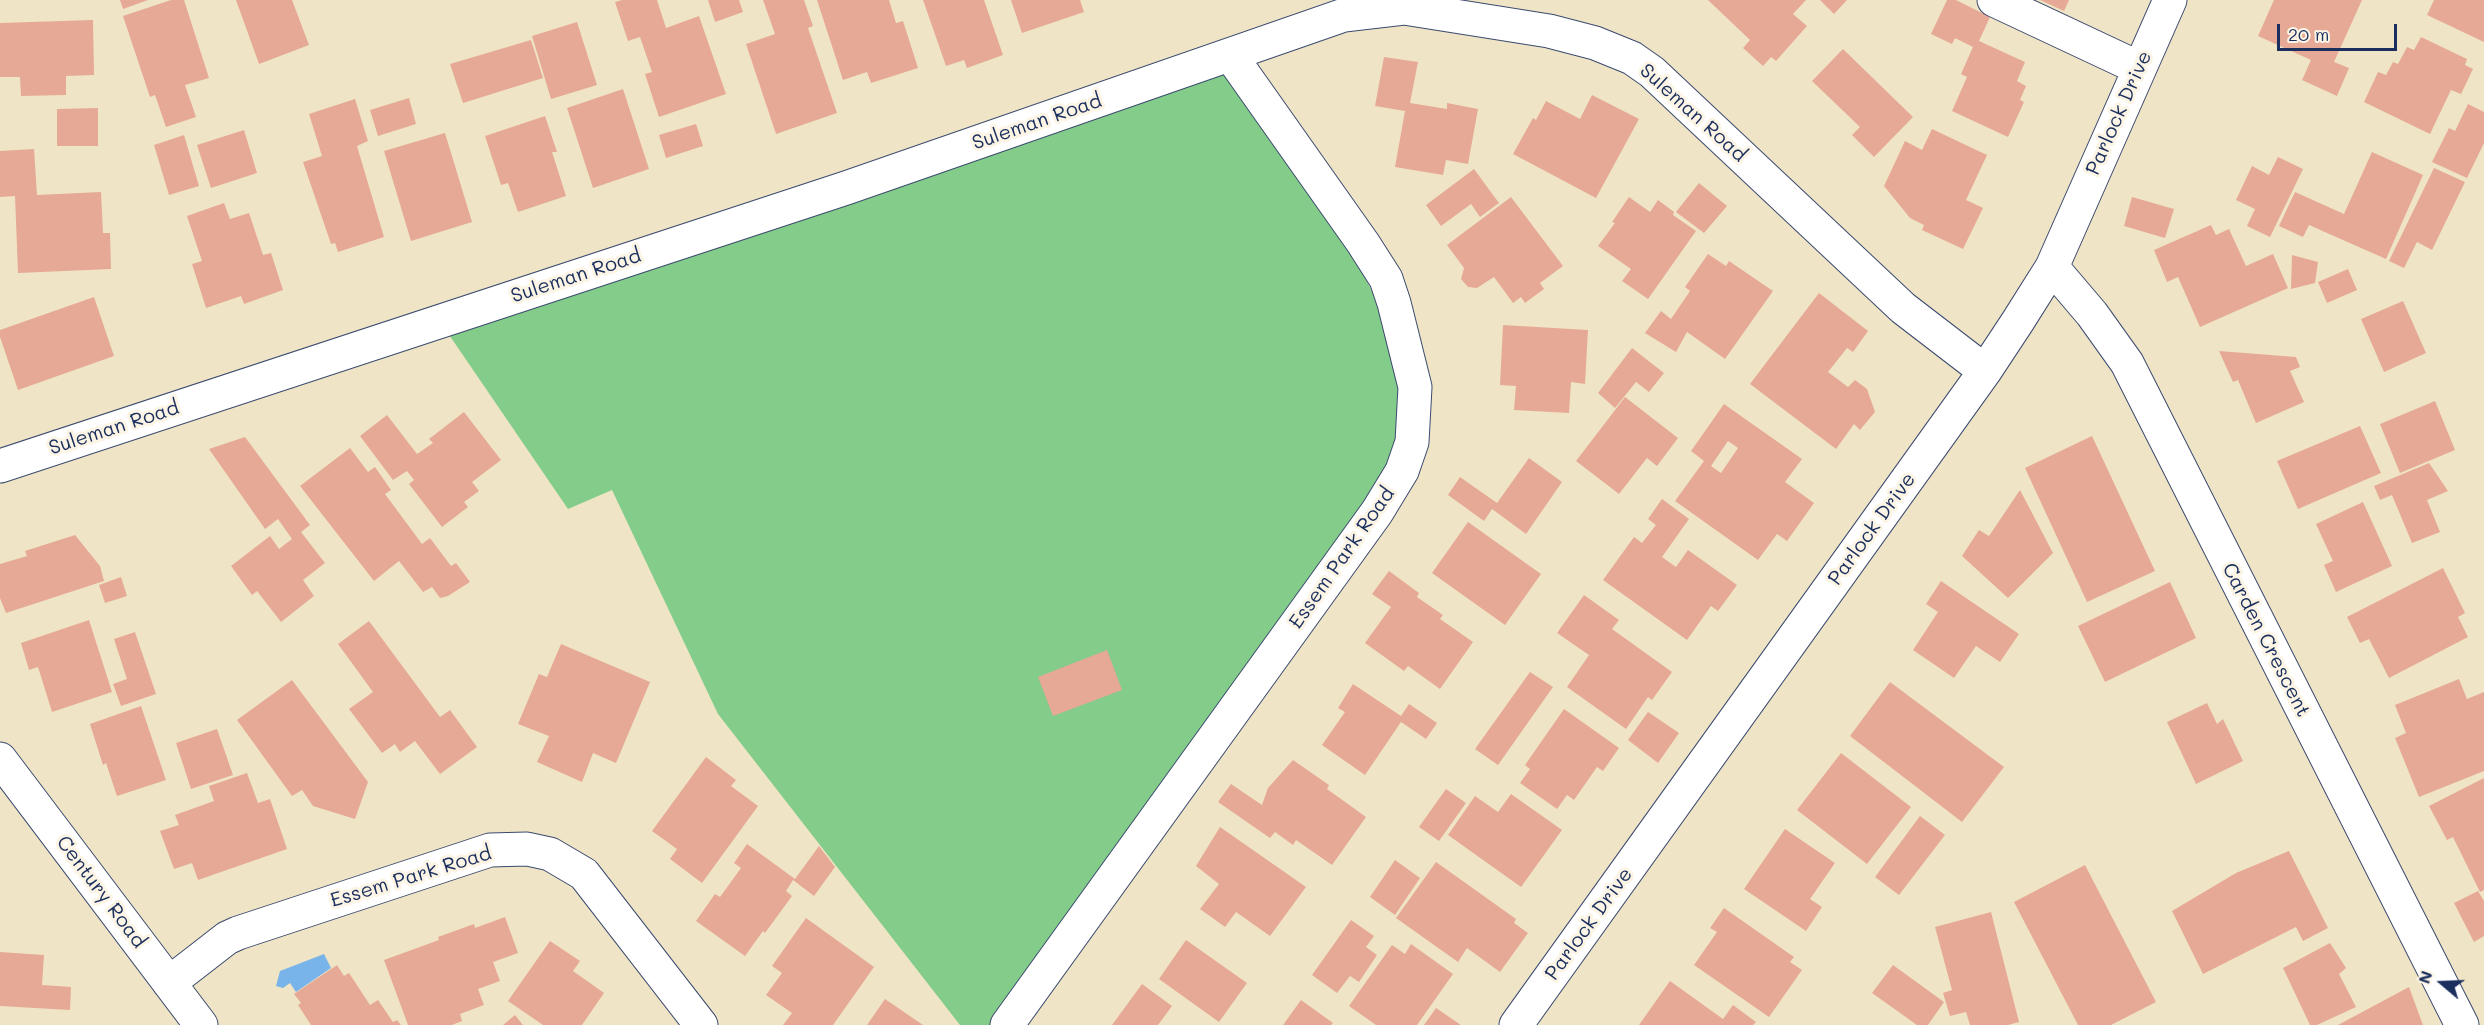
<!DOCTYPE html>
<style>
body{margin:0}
#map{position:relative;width:2484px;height:1025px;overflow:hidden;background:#efe5c6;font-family:Mali,sans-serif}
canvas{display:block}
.north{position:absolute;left:2412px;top:953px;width:60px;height:60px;-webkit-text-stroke:4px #fcf5e5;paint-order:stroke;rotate:289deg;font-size:16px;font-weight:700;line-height:24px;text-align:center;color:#1b2f5e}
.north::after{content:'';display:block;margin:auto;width:21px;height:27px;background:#1b2f5e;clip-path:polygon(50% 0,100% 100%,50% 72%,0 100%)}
.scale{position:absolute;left:2277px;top:24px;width:120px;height:27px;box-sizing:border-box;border:3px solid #1b2f5e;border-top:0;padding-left:8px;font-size:18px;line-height:21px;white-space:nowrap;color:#1b2f5e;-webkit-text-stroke:4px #fcf5e5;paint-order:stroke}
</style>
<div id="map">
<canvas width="2484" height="1025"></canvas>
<div class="north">N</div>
<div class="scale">20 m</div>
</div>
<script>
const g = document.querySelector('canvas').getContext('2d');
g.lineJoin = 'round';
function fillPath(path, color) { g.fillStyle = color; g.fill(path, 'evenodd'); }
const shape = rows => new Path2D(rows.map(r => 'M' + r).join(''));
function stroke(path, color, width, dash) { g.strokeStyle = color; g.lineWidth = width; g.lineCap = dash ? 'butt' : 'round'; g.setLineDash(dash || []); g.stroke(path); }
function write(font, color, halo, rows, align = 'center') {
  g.font = font + ' Mali,sans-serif'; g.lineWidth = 6; g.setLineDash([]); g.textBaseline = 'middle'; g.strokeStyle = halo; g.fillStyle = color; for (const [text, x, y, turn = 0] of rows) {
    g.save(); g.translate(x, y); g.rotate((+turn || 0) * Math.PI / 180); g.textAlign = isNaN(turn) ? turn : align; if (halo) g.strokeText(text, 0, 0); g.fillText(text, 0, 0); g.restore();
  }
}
const green = shape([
 [1227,61,1338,225,1380,307,1395,348,1403,411,1392,468,999,1025,960,1025,718,714,612,490,568,509,441,323]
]);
const water = shape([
 [324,954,331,968,296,992,290,983,283,988,276,986,280,971]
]);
const building = shape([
 [120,0,148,0,123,9],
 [171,0,184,0,209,78,185,85,196,117,166,127,155,95,150,97,123,16],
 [236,0,292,0,309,45,259,64],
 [622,0,657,0,666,28,699,16,726,94,659,117,645,74,652,72,640,37,628,41,615,2],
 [708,0,739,0,743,12,715,22],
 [763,0,804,0,813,26,808,28,837,113,776,134,746,44,775,34],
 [817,0,889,0,896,23,903,21,918,68,871,83,867,72,843,80],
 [923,0,984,0,1003,55,967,68,964,60,946,66],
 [1011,0,1080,0,1084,12,1022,33],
 [1708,0,1806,0,1793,14,1807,26,1776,61,1771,57,1763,66,1743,48,1750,40],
 [1820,0,1847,0,1834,14],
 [1947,0,1956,0,1990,17,1979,41,2025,62,2017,81,2026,86,2020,100,2024,102,2008,137,1952,111,1967,77,1961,74,1973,47,1955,38,1952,44,1931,34],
 [2040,0,2069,0,2064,11],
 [2274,0,2362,0,2334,62,2349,68,2337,96,2302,80,2311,60,2258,36],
 [2434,0,2484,0,2484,42,2427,15],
 [93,20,94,75,66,76,66,95,21,96,20,77,0,77,0,23],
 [577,22,597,85,551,99,532,36],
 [2421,37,2467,59,2465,65,2473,69,2461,94,2451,90,2430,134,2364,102,2378,72,2386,75,2393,62,2398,64,2407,47,2414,50],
 [531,40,543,78,463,103,450,64],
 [1843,49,1913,117,1874,157,1852,135,1860,127,1812,81],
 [1384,57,1418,62,1410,103,1447,109,1447,103,1478,109,1468,164,1446,160,1443,175,1395,167,1405,111,1375,106],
 [623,89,649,169,593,188,567,108],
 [1592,95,1639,119,1596,198,1513,154,1533,118,1536,120,1546,101,1580,119],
 [409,98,416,124,378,136,370,110],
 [355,99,368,141,357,146,384,237,338,252,335,243,331,244,303,162,322,156,309,114],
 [2468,104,2484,112,2484,143,2467,178,2432,162,2449,128,2455,131],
 [98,108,98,146,57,146,57,109],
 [545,116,557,152,552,152,566,196,518,212,508,183,501,185,485,136],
 [696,124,703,146,666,158,659,135],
 [1932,129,1987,155,1966,200,1983,208,1963,249,1922,230,1924,225,1910,218,1884,186,1905,141,1922,150],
 [244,130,257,173,211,188,197,145],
 [445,133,472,222,411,241,384,151],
 [184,135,199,186,169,195,154,145],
 [34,149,37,195,101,192,103,233,110,233,111,269,18,273,15,196,0,197,0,151],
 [2372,152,2423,175,2386,259,2309,225,2303,237,2279,226,2295,192,2344,214],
 [2278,157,2303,169,2270,237,2247,226,2255,209,2236,200,2252,166,2269,175],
 [2434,168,2465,182,2432,250,2417,242,2404,268,2389,261],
 [1474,169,1499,203,1480,217,1471,204,1441,226,1426,205],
 [1699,183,1727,206,1704,233,1676,212],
 [1511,197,1563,266,1540,283,1544,289,1525,303,1521,297,1513,303,1494,277,1477,288,1468,287,1461,279,1464,268,1447,245],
 [1629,197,1650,212,1658,200,1674,212,1673,215,1696,231,1648,299,1622,281,1631,269,1598,246,1615,223,1612,222],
 [2132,197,2174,209,2165,238,2124,226],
 [224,203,230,219,249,213,263,255,271,253,283,290,244,304,241,296,206,308,192,264,202,261,187,216],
 [2211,225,2216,235,2229,229,2246,266,2273,254,2288,288,2200,327,2178,277,2167,282,2154,250],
 [1708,254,1726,266,1729,261,1773,291,1725,359,1687,332,1676,352,1645,333,1661,311,1671,319,1690,291,1685,287],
 [2292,255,2318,262,2315,283,2291,289],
 [2348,269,2357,290,2327,303,2318,282],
 [1819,293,1868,331,1853,352,1847,348,1828,372,1848,387,1855,380,1867,389,1875,412,1860,430,1854,424,1836,449,1750,384],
 [94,297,114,356,18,390,0,337,0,330],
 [2403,301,2426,353,2384,372,2361,319],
 [1503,325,1588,330,1585,384,1571,382,1569,413,1514,410,1516,386,1500,385],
 [1632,348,1664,373,1649,392,1636,382,1615,408,1598,393],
 [2219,351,2296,357,2300,367,2290,371,2304,402,2256,423,2238,380,2233,382],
 [1625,397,1678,438,1657,466,1647,458,1619,494,1576,461],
 [2435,401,2455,450,2400,473,2380,424],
 [1724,404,1802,459,1785,482,1814,503,1787,541,1777,534,1758,560,1675,501,1704,461,1691,451],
 [1728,441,1738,448,1721,473,1711,466],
 [464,412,501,460,472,482,479,491,464,502,468,507,442,527,409,484,414,480,407,471,393,480,360,436,387,415,417,454,433,443,429,439],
 [2360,426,2381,473,2298,509,2277,461],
 [2092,436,2155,571,2087,602,2025,468],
 [245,437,310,525,301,532,325,563,303,580,314,596,281,622,257,591,252,595,231,566,270,536,279,549,292,539,278,519,265,529,209,449],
 [350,448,368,472,375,467,391,490,385,494,422,544,430,538,451,566,456,563,470,582,448,596,440,598,432,587,423,592,399,561,374,581,300,486],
 [1529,458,1562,482,1526,534,1492,509,1484,521,1448,495,1460,477,1497,503],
 [2429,463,2448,491,2427,500,2440,532,2412,543,2392,495,2380,500,2374,486],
 [2020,490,2053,553,2008,598,1962,556,1979,530,1989,536],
 [1662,499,1689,519,1662,557,1676,567,1688,550,1737,585,1718,611,1711,606,1687,640,1603,580,1634,537,1642,543,1656,525,1648,519],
 [2363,502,2392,566,2336,592,2324,565,2333,561,2316,524],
 [1468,522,1541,574,1505,625,1432,573],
 [75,535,100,566,104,581,6,613,0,598,0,564,27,556,25,551],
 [2443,568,2465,613,2458,617,2468,637,2389,678,2369,639,2360,643,2347,617],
 [1389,571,1419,593,1417,597,1443,615,1440,619,1473,642,1440,689,1408,666,1404,671,1365,643,1391,607,1372,594],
 [121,577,127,596,105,603,99,585],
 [1941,581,2019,634,2000,662,1976,646,1954,678,1913,650,1938,612,1926,604],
 [2170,582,2196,638,2105,682,2078,626],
 [1584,595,1619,620,1612,629,1672,672,1652,700,1648,697,1626,729,1567,687,1589,655,1557,633],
 [89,620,112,692,52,712,38,667,29,670,21,643],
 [369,621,440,717,450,710,477,747,440,774,415,741,400,752,395,744,382,753,349,709,373,692,338,644],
 [135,632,156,694,121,706,113,684,127,679,114,639],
 [561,644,650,682,616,763,593,753,582,782,537,762,549,736,518,724,539,674,547,677],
 [1107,650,1122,690,1053,716,1038,677],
 [1530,672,1553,687,1498,765,1475,749],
 [2459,679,2467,699,2484,692,2484,771,2419,797,2395,738,2406,733,2395,705],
 [292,680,368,782,355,819,313,806,302,790,292,796,237,720],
 [1890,682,2004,767,1962,822,1850,736],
 [1353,684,1401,716,1409,704,1437,723,1426,739,1401,722,1365,775,1322,745,1345,712,1338,708],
 [2207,703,2217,724,2223,719,2243,761,2196,784,2167,722],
 [141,706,166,780,117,796,106,763,103,765,90,724],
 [1564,709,1619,748,1603,771,1597,767,1574,800,1567,795,1557,809,1520,783,1530,769,1525,765],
 [1648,712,1679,733,1658,763,1628,740],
 [217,729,233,775,191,789,176,743],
 [1841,753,1911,807,1867,864,1797,810],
 [706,757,736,780,731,786,758,806,702,883,670,859,677,849,652,831],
 [1293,760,1329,785,1327,789,1366,817,1332,865,1296,840,1293,845,1275,832,1270,838,1218,802,1231,784,1262,805,1268,788],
 [247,773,258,803,270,799,287,849,198,880,192,863,174,869,160,831,179,825,175,815,214,801,209,786],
 [2484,778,2484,890,2480,892,2453,837,2447,840,2429,806],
 [1446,789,1466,803,1439,841,1419,827],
 [1511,794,1562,830,1521,887,1448,835,1475,796,1498,812],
 [1920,816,1945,835,1899,895,1875,877],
 [1220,827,1306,887,1270,936,1236,912,1225,927,1200,909,1219,884,1196,866],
 [1785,829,1835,863,1810,899,1822,907,1806,931,1744,889],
 [747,844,795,879,819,846,835,867,814,896,793,880,786,891,792,896,765,933,763,931,745,956,696,921,715,894,720,897,741,868,734,863],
 [2289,851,2328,928,2303,941,2296,927,2203,974,2172,911,2236,873],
 [1395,860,1420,878,1395,915,1370,897],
 [1436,862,1516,919,1514,923,1528,933,1500,972,1467,948,1458,962,1396,918],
 [2085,865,2156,1002,2111,1025,2078,1025,2014,902],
 [2478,891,2484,901,2484,936,2474,942,2454,903],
 [1724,908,1794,957,1790,962,1802,970,1769,1017,1694,965,1717,932,1710,928],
 [1991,912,2019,1022,2008,1025,1970,1025,1966,1012,1950,1016,1943,993,1952,990,1935,927],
 [505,917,518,953,493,962,500,981,478,989,484,1005,460,1014,462,1021,452,1025,408,1025,384,960,439,940,438,937,474,924,475,928],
 [806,918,874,967,833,1025,783,1025,792,1013,766,995,782,973,772,966],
 [1351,920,1374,936,1366,947,1377,955,1359,982,1350,976,1337,993,1312,975],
 [1186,940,1247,983,1219,1022,1159,979],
 [550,941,580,961,573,971,604,993,582,1025,543,1025,508,1001],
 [2330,943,2346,968,2339,974,2356,1007,2317,1025,2310,1025,2283,968],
 [1411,944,1453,974,1417,1025,1376,1025,1349,1006,1392,945,1405,954],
 [0,952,44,955,42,985,71,987,70,1010,0,1006],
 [337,965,344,976,349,973,370,1005,378,1000,393,1022,397,1020,401,1025,311,1025,298,1005,301,1003,294,994],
 [1893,965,1944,1002,1928,1025,1917,1025,1872,993],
 [1670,981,1723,1019,1733,1005,1756,1022,1753,1025,1639,1025],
 [1142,984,1172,1006,1158,1025,1112,1025],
 [2409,987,2423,1025,2338,1025],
 [885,999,923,1025,867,1025],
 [1301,1000,1333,1023,1331,1025,1283,1025],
 [1436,1008,1461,1025,1424,1025],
 [515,1015,523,1025,503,1025]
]);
const minor = shape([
 [1994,0,2139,68],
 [2052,267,2092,314,2127,363,2462,1025],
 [0,466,846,188,1344,15,1404,8,1549,31,1595,43,1632,58,1652,72,1903,308,1985,371],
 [0,759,201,1025],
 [169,983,227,938,238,933,490,850,527,849,550,854,584,874,701,1025],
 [1007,1025,1377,512,1402,471,1412,442,1415,387,1394,303,1386,279,1363,243,1231,56],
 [1516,1025,1985,371,2018,321,2052,267,2170,0]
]);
const streetNames = [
 ["Suleman Road",1693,113,42],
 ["Parlock Drive",2119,113,-66],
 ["Suleman Road",1037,122,-19],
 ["Suleman Road",576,276,-18],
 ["Suleman Road",114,428,-18],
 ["Parlock Drive",1872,529,-54],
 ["Essem Park Road",1342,558,-55],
 ["Carden Crescent",2266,640,63],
 ["Essem Park Road",411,877,-17],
 ["Century Road",101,892,53],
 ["Parlock Drive",1589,924,-54]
];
fillPath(green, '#83cc89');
fillPath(water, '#78b4ea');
fillPath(building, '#e6a996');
stroke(minor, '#3b4a6e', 35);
stroke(minor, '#fff', 33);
write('20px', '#1b2f5e', '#fcf5e5', streetNames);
</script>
